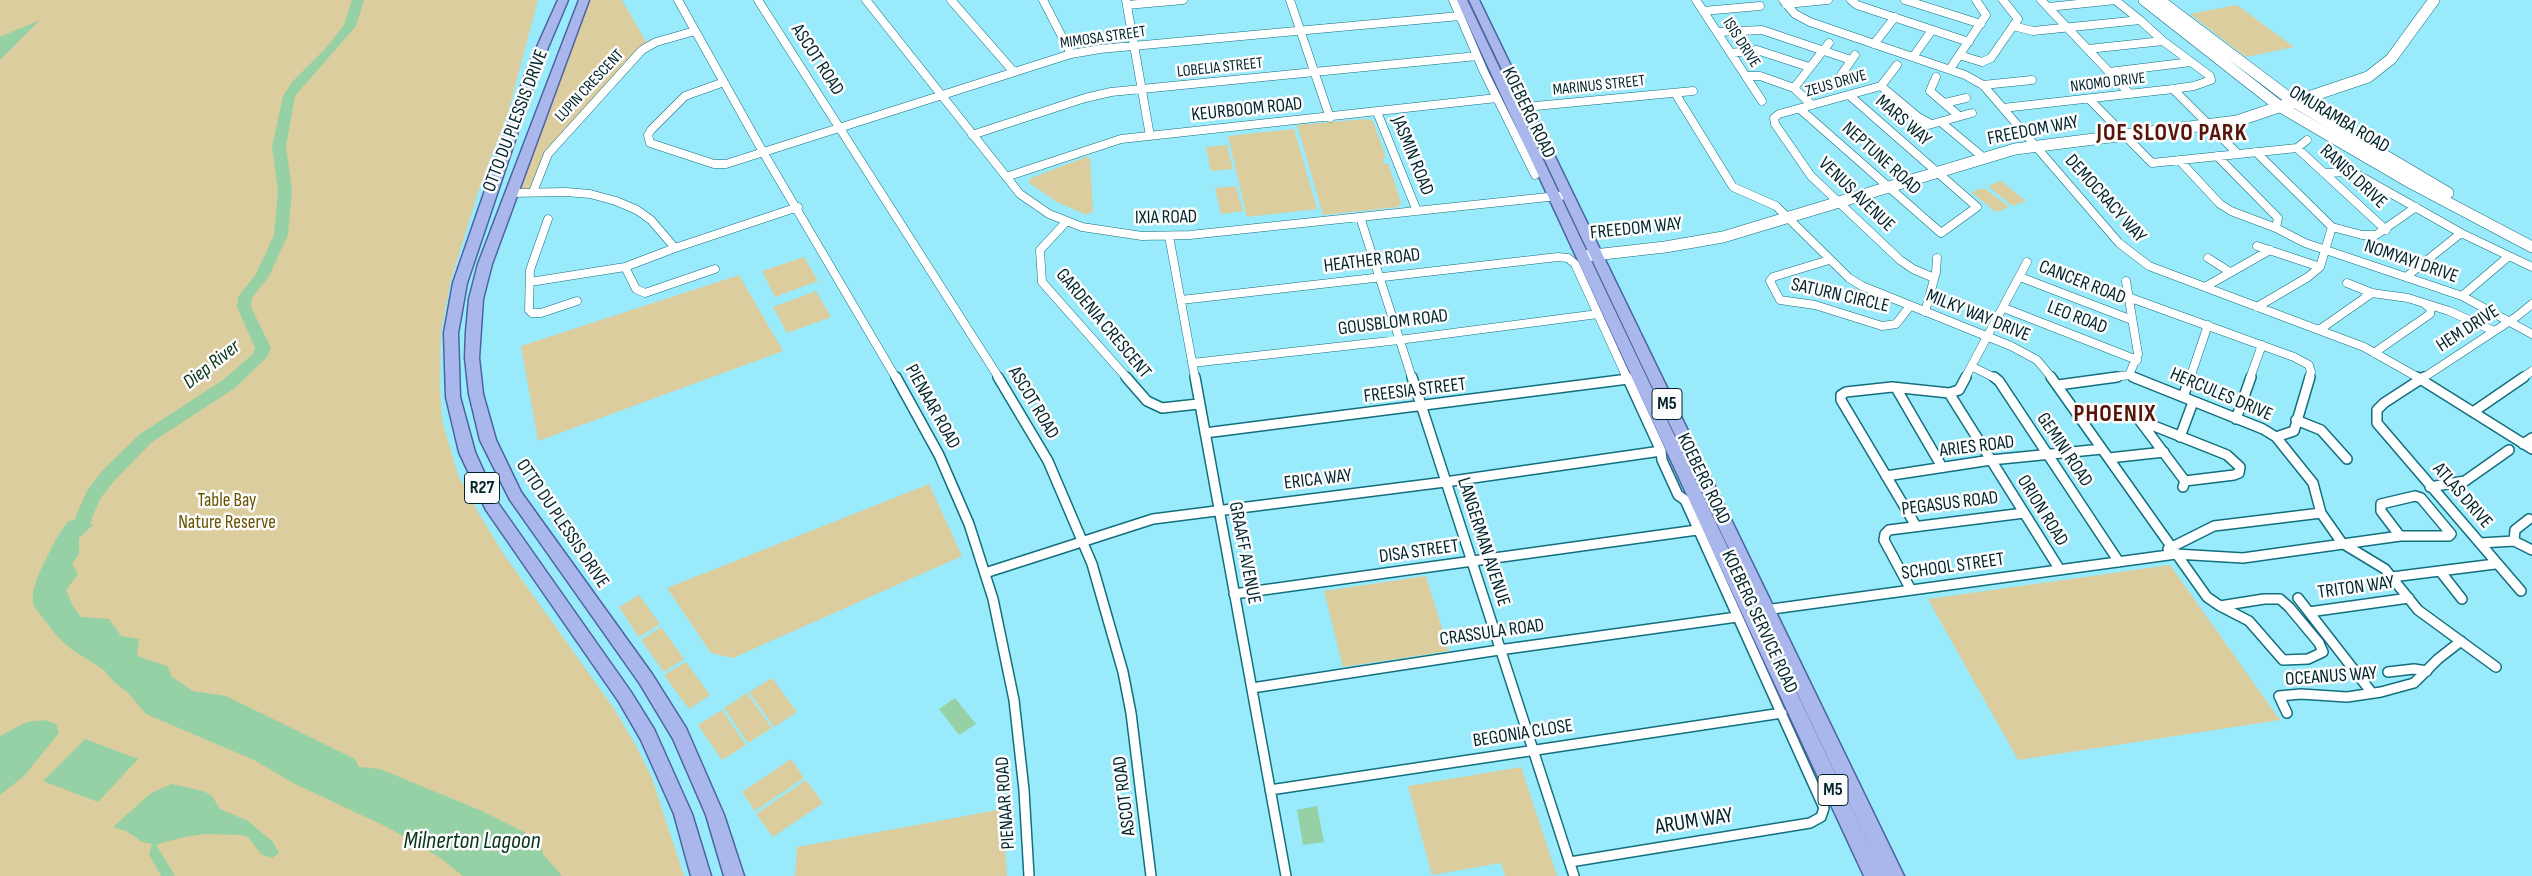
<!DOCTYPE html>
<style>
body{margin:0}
canvas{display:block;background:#99eafb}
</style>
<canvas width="2532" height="876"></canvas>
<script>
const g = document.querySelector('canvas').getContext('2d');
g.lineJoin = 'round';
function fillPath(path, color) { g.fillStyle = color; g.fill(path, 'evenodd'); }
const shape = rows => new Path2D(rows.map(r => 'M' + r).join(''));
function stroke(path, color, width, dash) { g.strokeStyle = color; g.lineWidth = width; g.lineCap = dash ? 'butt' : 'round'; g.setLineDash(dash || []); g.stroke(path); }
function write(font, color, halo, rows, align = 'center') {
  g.font = font + ' "Sofia Sans Condensed",sans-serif'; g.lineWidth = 5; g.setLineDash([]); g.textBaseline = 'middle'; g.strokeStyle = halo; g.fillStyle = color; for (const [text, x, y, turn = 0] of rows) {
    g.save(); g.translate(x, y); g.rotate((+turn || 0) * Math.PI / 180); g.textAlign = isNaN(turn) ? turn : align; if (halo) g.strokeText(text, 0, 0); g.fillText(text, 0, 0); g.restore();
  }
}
const green = shape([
 [0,0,538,0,508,113,480,186,451,280,441,332,440,387,442,420,458,475,479,514,505,556,615,710,635,744,652,778,684,876,0,876],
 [584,0,622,0,648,45,555,145,533,192,510,193],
 [2236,5,2237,5,2294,47,2246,57,2190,14],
 [1366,119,1373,121,1386,158,1382,159,1384,164,1388,163,1401,202,1398,207,1323,215,1297,125],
 [1294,129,1317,209,1247,217,1228,136],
 [1227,145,1233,169,1211,171,1206,147],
 [1086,157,1090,158,1093,211,1087,215,1057,202,1028,182,1031,178],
 [2001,181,2026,201,2012,206,1988,186],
 [1236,186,1243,211,1221,214,1215,188],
 [1984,188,2009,207,1996,212,1971,192],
 [804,257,818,281,775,297,762,271],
 [739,275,783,351,538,441,521,346],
 [816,291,831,317,787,333,773,307],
 [929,484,962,556,733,658,711,653,667,588],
 [2170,565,2280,720,2018,760,1928,599],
 [1426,576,1449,651,1343,667,1324,591],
 [639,595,660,624,639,637,619,607],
 [661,627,684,659,664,672,641,640],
 [686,662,710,695,689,709,664,675],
 [772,678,797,712,774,727,749,692],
 [747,693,772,728,748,743,724,708],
 [722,710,746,745,722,760,698,725],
 [791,759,804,778,755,811,742,792],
 [1521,767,1557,876,1505,876,1501,863,1432,875,1408,786],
 [806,780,823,803,773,837,756,814],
 [1003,809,1007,876,795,876,797,847]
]);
const water = shape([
 [40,20,0,60,0,37],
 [84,518,93,525,79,538,79,554,72,563,78,574,66,590,73,606,81,617,109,619,121,636,139,639,137,656,167,666,172,677,193,691,226,696,355,759,359,767,380,769,482,811,540,840,543,854,562,876,463,876,439,857,387,827,295,784,254,760,146,714,128,693,113,681,104,670,71,649,57,636,33,605,33,591,39,573,56,539,68,521],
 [955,698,976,724,959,735,939,709],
 [45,720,56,724,59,733,24,776,0,795,0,736,27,722],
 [85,739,138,759,98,802,43,781],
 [172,784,203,791,212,796,220,809,248,821,273,842,279,853,272,858,261,854,248,837,241,835,206,834,184,837,158,844,157,846,175,876,161,876,149,854,152,844,142,842,126,831,113,827,151,793],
 [1317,806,1324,842,1303,845,1297,810]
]);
const river = shape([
 [352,0,364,0,356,26,295,96,286,147,292,190,288,235,269,276,252,298,251,307,271,348,267,357,235,388,152,442,113,482,100,499,90,523,84,525,78,523,75,518,87,491,101,472,140,434,223,380,253,354,255,348,237,307,238,297,256,274,274,235,278,190,272,147,283,96,293,81,326,48,344,25,352,0]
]);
const streetFar1 = shape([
 [678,0,763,152,896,378],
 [758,0,999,378],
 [866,0,1020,194,1049,214,1082,227,1142,236,1190,235,1567,195],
 [951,0,1013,71],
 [1043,0,1071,54],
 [1126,0,1150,136],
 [1290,0,1330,118],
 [1453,0,1484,72,1535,175],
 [1696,0,1762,101],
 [1783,0,1795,14,1810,22,1965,75,1983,85,2119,243,2149,266,2364,347,2419,378],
 [1851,0,1857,5,1969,42],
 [1905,0,1981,24],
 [2041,0,2130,94],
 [2115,0,2140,20],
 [1786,4,1828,0],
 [1127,5,1183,0],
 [2048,7,2116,0],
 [1703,11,1760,6],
 [2013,26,2033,31,2140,20,2163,41,2088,49],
 [1717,32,1762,30,1851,60],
 [1874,44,1895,17],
 [1731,53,1757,50,1809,67],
 [1959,55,1982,62,1991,58,2018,19,2003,0],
 [1913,57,1932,30],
 [1897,65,1881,86,1779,114,1774,118,1775,124,1811,176,1900,260,1913,269,1934,278],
 [1950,69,1986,15,1976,0],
 [2109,72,2191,62],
 [1841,75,1855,55],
 [1746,76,1760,76,1794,88,1812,105],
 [1936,77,1930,91,1959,116],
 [724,82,685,96,651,130,648,135,650,143,714,164,726,164,1071,54,1100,49,1460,16],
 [1983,85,2032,80],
 [1881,86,1918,117,1931,124],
 [1794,88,1829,43],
 [2173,89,2238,154],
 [1675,93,1733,187,1776,206,1849,278,1862,286,2011,346,2037,360,2052,378],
 [2089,99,2152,163,2297,148,2307,140],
 [1945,103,1966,98],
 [1525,107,1693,91],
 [2003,108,2173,89,2194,86,2211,80,2210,76,2163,41],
 [1800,109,1941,233,1977,207,1849,95],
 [1377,112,1417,211],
 [1942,123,1984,158],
 [1921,127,1972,113],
 [972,135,1085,98,1111,92,1477,56],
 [2297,148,2386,230],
 [2256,152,2332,227,2362,235,2376,235,2416,207],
 [2217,156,2278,218,2276,228],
 [2179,160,2220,204,2231,211,2276,228,2305,243,2462,296,2532,334],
 [2324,173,2353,172,2461,233,2509,256],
 [1006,177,1121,139,1497,98],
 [533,192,548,154,642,50,656,42,695,31],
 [510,193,566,192,590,194,616,201,637,210,651,220,675,248,798,207],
 [1360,217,1412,378],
 [548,219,530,270,529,310,532,313,541,313,577,301],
 [1066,222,1040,250,1042,282,1127,378],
 [1169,236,1195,378],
 [2257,246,2320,267],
 [2208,258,2230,272],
 [1829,260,1773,277,1770,281,1780,300,1815,305,1882,326,1896,324,1910,306],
 [625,267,636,289,645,293,715,269],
 [2020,277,2132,320],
 [2406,277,2461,233],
 [530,282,625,267,675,248],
 [2347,283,2372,293,2408,298,2449,311,2494,331],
 [2205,287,2270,250],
 [2462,296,2509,256,2532,267],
 [2128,297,2294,357,2309,365,2311,372,2309,378],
 [1181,300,1558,257,1568,258,1575,264,1627,378],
 [2257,307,2308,277,2320,267,2332,227],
 [2004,308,2137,360],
 [1925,312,1936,272,1937,258],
 [2319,330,2372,293],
 [2374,353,2430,314,2431,309,2426,305],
 [1192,363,1399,340,1598,314],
 [1973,367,1995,378],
 [2129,375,2136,378],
 [1965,378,2027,262],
 [2108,378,2129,375,2138,354,2126,281],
 [2190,378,2208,325],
 [2250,378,2262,345],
 [2423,378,2516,317,2532,304],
 [2522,378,2532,371]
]);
const street = shape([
 [896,377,939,455,969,524,993,599,1014,700,1024,790,1029,876],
 [998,377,1048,461,1092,564,1123,672,1131,713,1151,876],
 [1126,377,1147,401,1162,408,1198,404],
 [1195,377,1286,876],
 [1412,377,1574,876],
 [1994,377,1999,381,2119,562],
 [2051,377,2207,597,2220,606],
 [2133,377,2263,429,2276,437,2313,483,2321,513,2342,543,2385,569,2418,610,2496,667],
 [2417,377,2532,449],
 [2424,377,2384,403,2377,410,2377,423,2521,591],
 [2058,385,2117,377],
 [1896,388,1942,467],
 [1949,393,2060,570],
 [2183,397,2190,377],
 [2473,412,2524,377],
 [2134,413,2185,481,2183,487],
 [2236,419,2251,377],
 [2139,420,2227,455,2240,467,2239,473,2234,475,2185,481],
 [2296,420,2321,430,2347,459],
 [1205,433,1628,379],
 [2180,437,2193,402],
 [2276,437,2294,431,2310,377],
 [2523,444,2532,438],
 [2109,458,2164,452],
 [1886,476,1991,460,2102,449],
 [2430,487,2465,481,2509,450],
 [2415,496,2421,498,2451,534,2449,536,2400,536,2381,511,2381,504,2415,496],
 [1916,526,1841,400,1841,395,1846,392,1892,387,1949,393,1959,390,1966,377],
 [2514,541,2515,530,2529,519],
 [2480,543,2514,541,2532,550],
 [2168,549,2214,526,2321,513],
 [2440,571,2462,599],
 [985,573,1153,519,1445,482,1661,451],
 [2392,577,2495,564],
 [1911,590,1884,540,1885,534,1889,530,2024,513],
 [1234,594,1697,530],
 [2298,598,2372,693],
 [2264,599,2280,599,2289,607,2319,643,2323,652,2308,659,2283,660,2249,621,2220,606,2264,599],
 [1765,610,2176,554,2243,558,2400,536],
 [2309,612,2409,598],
 [2388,672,2414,669,2427,671],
 [1252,688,1499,650,1737,617],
 [2287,713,2279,696,2301,694,2347,697,2381,692,2414,683,2438,659,2461,641],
 [1270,790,1782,713],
 [1570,862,1810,823,1821,817,1824,808,1685,500,1678,495,1662,460,1661,451,1627,377]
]);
const secondary = shape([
 [2144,0,2279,106,2411,183,2532,247],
 [2159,0,2293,101,2448,193],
 [1585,256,1665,247,1723,237,2015,149,2237,121,2368,77,2391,59,2434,0]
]);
const primary = shape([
 [558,0,568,0,539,69,467,283,458,333,460,397,475,452,498,503,631,692,654,729,692,814,711,876,691,876,674,814,641,740,619,702,486,510,459,452,446,397,444,333,453,283,527,69,558,0],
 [579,0,589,0,492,264,483,299,479,358,483,394,496,440,521,492,652,674,686,728,724,815,744,876,724,876,706,815,673,739,640,684,510,500,480,440,469,394,465,358,466,332,469,299,478,264,579,0],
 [1457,0,1467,0,1884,876,1864,876,1457,0],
 [1469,0,1479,0,1904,876,1884,876,1469,0]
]);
const farStreetnames = [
 ["MIMOSA STREET",1103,38,-8],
 ["ISIS DRIVE",1741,43,57],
 ["LOBELIA STREET",1220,68,-6],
 ["NKOMO DRIVE",2108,83,-7],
 ["ZEUS DRIVE",1836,84,-16],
 ["LUPIN CRESCENT",590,86,-47],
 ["MARINUS STREET",1599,86,-6]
];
const shields = [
 [1667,404,30],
 [482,488,35],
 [1833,790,30]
];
const shieldNames = [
 ["M5",1667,404],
 ["R27",482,488],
 ["M5",1833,790]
];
const streetNames = [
 ["ASCOT ROAD",817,60,57],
 ["KEURBOOM ROAD",1247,110,-6],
 ["KOEBERG ROAD",1528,113,64],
 ["OMURAMBA ROAD",2339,120,31],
 ["OTTO DU PLESSIS DRIVE",516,121,-69],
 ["MARS WAY",1903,121,41],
 ["FREEDOM WAY",2033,131,-11],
 ["JASMIN ROAD",1412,156,68],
 ["NEPTUNE ROAD",1881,159,42],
 ["RANISI DRIVE",2353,177,43],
 ["VENUS AVENUE",1856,195,44],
 ["DEMOCRACY WAY",2105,199,48],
 ["IXIA ROAD",1166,218,-1],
 ["FREEDOM WAY",1636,229,-6],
 ["HEATHER ROAD",1372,261,-7],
 ["NOMYAYI DRIVE",2411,262,19],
 ["CANCER ROAD",2082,283,21],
 ["SATURN CIRCLE",1840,296,13],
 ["MILKY WAY DRIVE",1978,316,22],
 ["LEO ROAD",2077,318,21],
 ["GOUSBLOM ROAD",1393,323,-7],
 ["GARDENIA CRESCENT",1103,324,50],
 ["HEM DRIVE",2468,329,-33],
 ["FREESIA STREET",1415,391,-7],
 ["HERCULES DRIVE",2221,395,23],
 ["ASCOT ROAD",1033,403,59],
 ["PIENAAR ROAD",932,407,61],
 ["ARIES ROAD",1977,447,-7],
 ["GEMINI ROAD",2064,450,56],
 ["KOEBERG ROAD",1703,479,64],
 ["ERICA WAY",1318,480,-7],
 ["ATLAS DRIVE",2462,496,49],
 ["PEGASUS ROAD",1950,504,-7],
 ["ORION ROAD",2042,511,58],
 ["OTTO DU PLESSIS DRIVE",562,524,56],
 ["LANGERMAN AVENUE",1483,542,72],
 ["DISA STREET",1419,552,-8],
 ["GRAAFF AVENUE",1244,553,79],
 ["SCHOOL STREET",1953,567,-8],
 ["TRITON WAY",2356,588,-8],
 ["KOEBERG SERVICE ROAD",1759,622,65],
 ["CRASSULA ROAD",1492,633,-8],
 ["OCEANUS WAY",2331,677,-4],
 ["BEGONIA CLOSE",1523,734,-9],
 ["ASCOT ROAD",1125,796,-97],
 ["PIENAAR ROAD",1006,803,-94]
];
const parkNames = [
 ["Table Bay",227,501],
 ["Nature Reserve",227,523]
];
const waterNames = [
 ["Diep River",212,365,-38]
];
const nearStreetnames = [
 ["ARUM WAY",1694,822,-9]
];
const districtNames = [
 ["JOE SLOVO PARK",2172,134],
 ["PHOENIX",2115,415]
];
const nearWaternames = [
 ["Milnerton Lagoon",472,842]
];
fillPath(green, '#dccd9e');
fillPath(water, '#96d0a5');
fillPath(river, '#96d0a5');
stroke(streetFar1, '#136f7e', 9);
stroke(street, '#136f7e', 12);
stroke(secondary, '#136f7e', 12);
stroke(primary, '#4a64a1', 3);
stroke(streetFar1, '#fff', 8);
stroke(street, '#fff', 9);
stroke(secondary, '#fff', 11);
fillPath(primary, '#aab7ec');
write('16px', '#01242b', '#fcfcfc', farStreetnames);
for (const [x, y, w] of shields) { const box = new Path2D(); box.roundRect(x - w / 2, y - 15.5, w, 31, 4); g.fillStyle = '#fcfcfc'; g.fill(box); stroke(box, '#01242b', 1); }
write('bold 18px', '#01242b', null, shieldNames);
write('19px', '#01242b', '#fcfcfc', streetNames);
write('19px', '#685300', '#fcfcfc', parkNames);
write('italic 20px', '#08351a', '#fcfcfc', waterNames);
write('22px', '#01242b', '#fcfcfc', nearStreetnames);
g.letterSpacing = '1px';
write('bold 24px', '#571408', '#fcfcfc', districtNames);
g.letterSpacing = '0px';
write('italic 24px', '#08351a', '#fcfcfc', nearWaternames);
</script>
